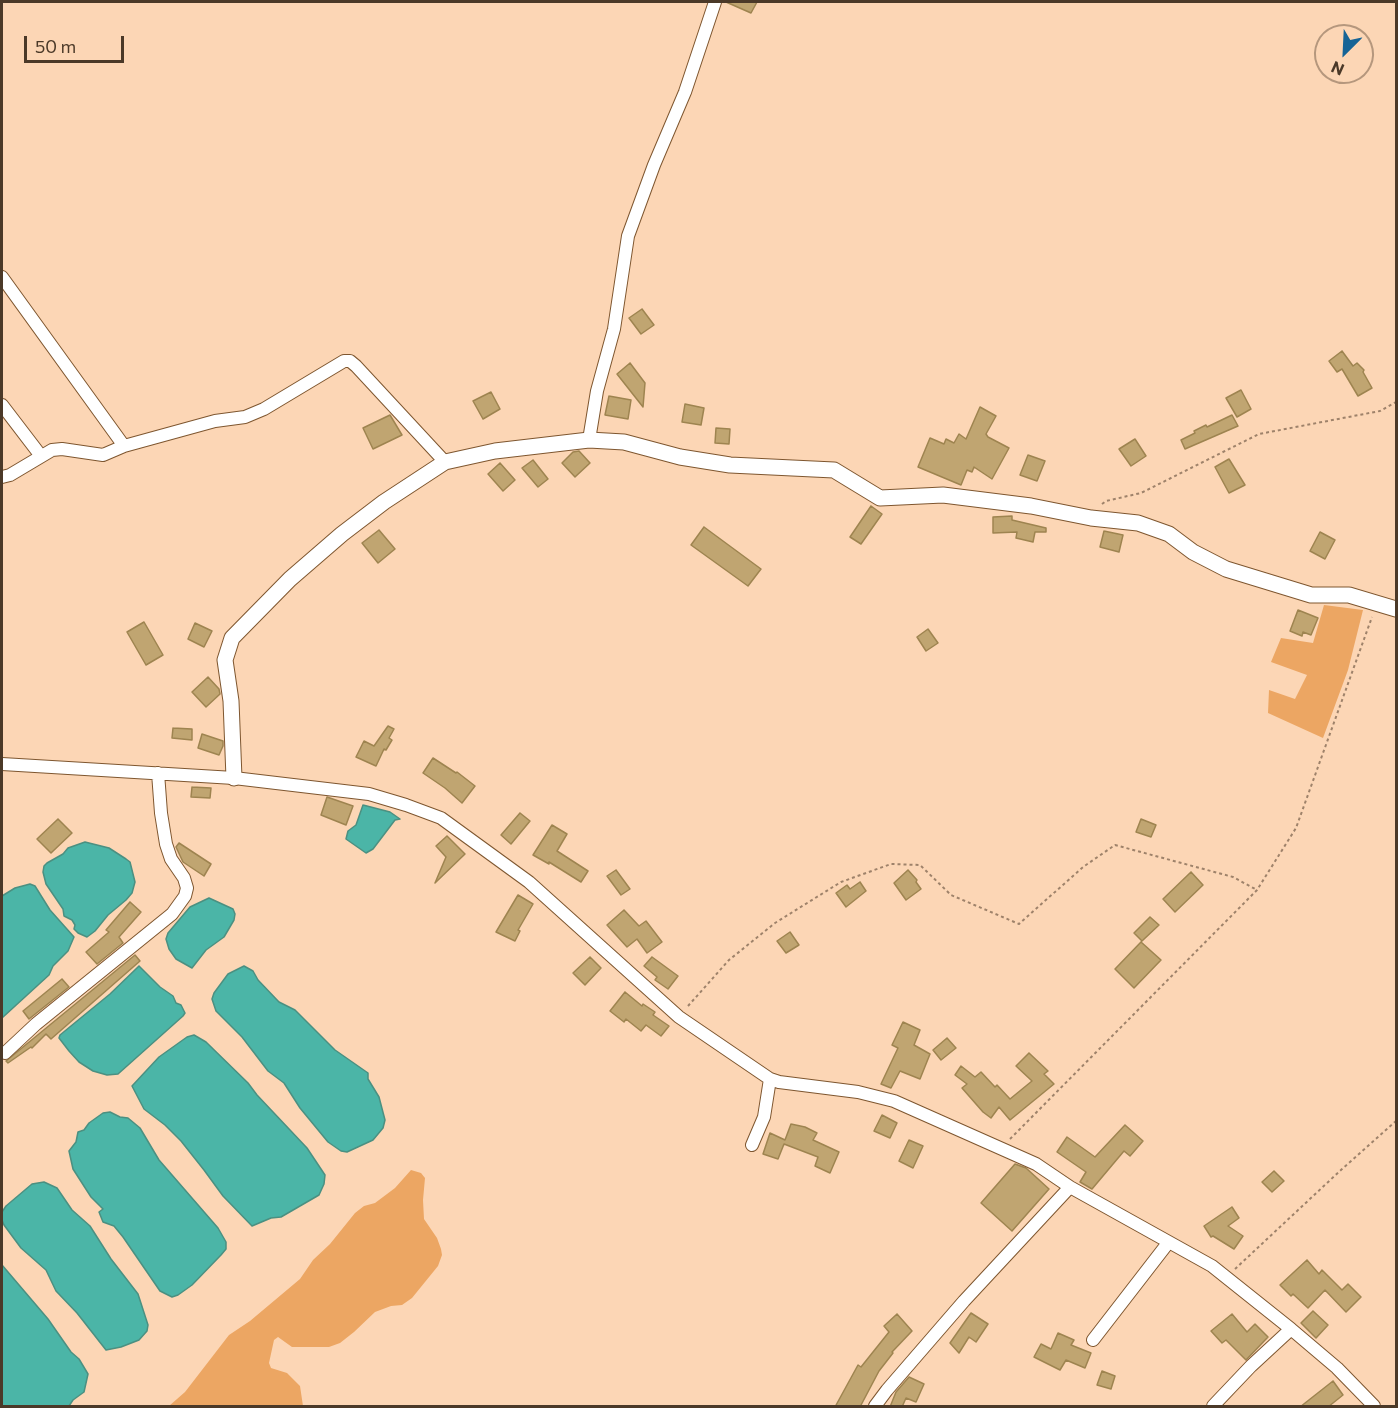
<!DOCTYPE html>
<style>
body{margin:0}
#map{position:relative;width:1398px;height:1408px;overflow:hidden;background:#fcd6b5;font-family:Commissioner,sans-serif}
canvas{display:block}
.frame{position:absolute;inset:0;border:3px solid #4b3928;pointer-events:none}
.north{position:absolute;left:1314px;top:24px;width:60px;height:60px;box-sizing:border-box;background:#fcd6b5;border:2px solid #b5977d;border-radius:50%;rotate:204deg;font-size:16px;font-weight:700;line-height:24px;text-align:center;color:#4b3928}
.north::after{content:'';display:block;margin:auto;width:21px;height:27px;background:#166496;clip-path:polygon(50% 0,100% 100%,50% 72%,0 100%)}
.scale{position:absolute;left:24px;top:36px;width:100px;height:27px;box-sizing:border-box;border:3px solid #4b3928;border-top:0;padding-left:8px;font-size:18px;line-height:21px;white-space:nowrap;color:#4b3928;-webkit-text-stroke:4px #fcd6b5;paint-order:stroke}
</style>
<div id="map">
<canvas width="1398" height="1408"></canvas>
<div class="frame"></div>
<div class="north">N</div>
<div class="scale">50 m</div>
</div>
<script>
const g = document.querySelector('canvas').getContext('2d');
g.lineJoin = 'round';
function fillPath(path, color) { g.fillStyle = color; g.fill(path, 'evenodd'); }
const shape = rows => new Path2D(rows.map(r => 'M' + r).join(''));
function stroke(path, color, width, dash) { g.strokeStyle = color; g.lineWidth = width; g.lineCap = dash ? 'butt' : 'round'; g.setLineDash(dash || []); g.stroke(path); }
const green = shape([
 [1324,605,1363,610,1348,670,1323,738,1268,713,1269,690,1295,699,1307,675,1271,662,1281,638,1313,643],
 [411,1170,421,1173,425,1178,423,1200,424,1219,437,1238,441,1249,442,1255,438,1266,412,1298,402,1305,391,1306,375,1312,354,1332,340,1343,329,1347,292,1347,278,1337,274,1340,269,1363,271,1368,287,1373,300,1386,303,1406,169,1406,185,1392,229,1335,250,1321,300,1279,313,1260,330,1244,355,1213,364,1206,375,1203,395,1188]
]);
const water = shape([
 [363,805,390,812,400,819,395,820,373,849,366,853,346,839,348,831,356,825,363,805],
 [85,842,109,848,126,859,130,862,135,882,132,893,126,900,108,915,95,931,87,937,78,933,74,929,75,925,72,920,64,916,63,909,46,884,43,872,44,866,47,863,63,854,68,848,85,842],
 [30,884,35,886,50,910,74,937,68,951,53,966,49,975,2,1018,2,896,15,888,30,884],
 [209,898,233,909,235,914,234,920,224,937,206,950,192,968,176,959,169,949,166,939,168,933,190,907,209,898],
 [139,966,160,987,173,996,176,1003,181,1005,185,1013,183,1016,118,1074,107,1075,93,1071,79,1062,69,1051,59,1038,60,1035,110,994,139,966],
 [244,966,253,971,258,980,279,1002,295,1010,335,1050,368,1073,368,1079,379,1097,385,1120,383,1128,373,1140,347,1152,341,1151,328,1142,300,1108,284,1083,268,1071,242,1037,216,1011,212,999,214,993,228,974,244,966],
 [194,1035,206,1042,248,1083,257,1095,307,1148,325,1175,324,1184,319,1195,281,1217,271,1218,252,1226,223,1196,204,1170,181,1141,165,1125,144,1109,132,1086,159,1057,187,1037,194,1035],
 [110,1112,120,1117,128,1118,140,1128,159,1160,218,1228,226,1242,226,1249,221,1255,192,1285,178,1295,172,1297,160,1291,123,1237,114,1226,103,1222,99,1212,103,1209,91,1197,73,1169,69,1151,76,1142,78,1132,84,1130,89,1123,103,1113,110,1112],
 [44,1182,57,1188,72,1210,90,1226,111,1259,138,1294,148,1325,147,1331,139,1340,121,1347,106,1350,77,1313,56,1291,46,1270,21,1248,4,1225,2,1220,2,1212,6,1206,32,1184,44,1182],
 [2,1265,48,1319,71,1352,79,1359,88,1374,84,1392,73,1400,69,1406,2,1406,2,1265]
]);
const building = shape([
 [726,2,757,2,751,13,726,2],
 [642,309,654,325,641,334,629,318,642,309],
 [1342,351,1353,366,1357,363,1364,370,1363,372,1372,388,1358,396,1342,369,1337,372,1329,361,1342,351],
 [630,363,645,383,643,407,617,374,630,363],
 [1241,390,1251,409,1237,417,1226,398,1241,390],
 [491,392,500,409,483,419,473,401,491,392],
 [609,396,631,400,628,419,605,415,609,396],
 [685,404,704,408,701,425,682,422,685,404],
 [980,407,996,416,986,434,988,437,1009,448,992,479,974,467,972,472,967,470,961,485,918,467,930,438,944,444,946,439,954,443,959,434,966,439,980,407],
 [390,415,402,435,373,449,363,428,390,415],
 [1232,415,1238,426,1185,449,1181,440,1195,433,1194,431,1206,425,1207,427,1232,415],
 [716,428,730,429,729,444,715,443,716,428],
 [1135,439,1146,456,1131,466,1119,449,1135,439],
 [579,451,590,463,575,477,562,463,573,452,579,451],
 [1028,455,1045,461,1037,481,1020,475,1028,455],
 [1229,459,1245,485,1229,493,1215,467,1229,459],
 [533,460,548,479,538,487,522,468,533,460],
 [500,463,515,480,503,491,488,474,500,463],
 [871,506,882,514,861,544,850,537,871,506],
 [1012,516,1012,520,1046,528,1046,532,1035,532,1033,542,1016,538,1017,532,993,533,993,517,1012,516],
 [704,527,761,569,748,586,691,545,704,527],
 [379,530,395,549,378,563,362,543,379,530],
 [1104,531,1123,535,1119,552,1100,547,1104,531],
 [1320,532,1335,540,1325,559,1310,551,1320,532],
 [1298,610,1318,618,1311,635,1303,632,1302,636,1290,631,1298,610],
 [144,622,163,655,146,665,127,632,144,622],
 [195,623,212,631,204,647,188,639,195,623],
 [928,629,938,643,926,651,917,637,928,629],
 [208,677,219,689,220,694,206,707,192,692,208,677],
 [388,726,394,729,389,738,392,740,386,750,384,749,376,766,356,757,364,741,374,746,388,726],
 [173,728,192,729,192,740,172,738,173,728],
 [202,734,223,741,223,746,219,755,198,748,202,734],
 [433,758,456,773,457,772,475,786,462,803,445,788,423,773,433,758],
 [192,787,211,788,210,798,191,797,192,787],
 [327,797,353,806,346,825,321,815,327,797],
 [520,813,530,821,511,844,501,835,520,813],
 [58,819,72,833,51,853,37,839,58,819],
 [1141,819,1156,825,1151,837,1136,832,1141,819],
 [552,825,567,834,557,851,588,871,581,882,549,862,549,864,533,855,552,825],
 [447,836,465,854,435,883,446,857,436,846,447,836],
 [179,843,211,864,204,876,183,862,176,847,179,843],
 [616,870,630,889,621,895,607,876,616,870],
 [908,870,917,880,916,882,921,889,906,900,894,883,908,870],
 [1191,872,1203,885,1175,912,1163,899,1191,872],
 [860,882,866,891,846,907,836,893,847,885,850,889,860,882],
 [518,895,533,904,518,930,520,931,515,941,496,932,518,895],
 [130,902,141,912,119,937,123,943,97,964,86,952,109,932,106,930,130,902],
 [624,910,639,926,646,921,662,942,647,953,637,939,627,947,607,925,624,910],
 [1150,917,1159,925,1142,941,1134,933,1150,917],
 [790,932,799,945,786,953,777,941,790,932],
 [1141,942,1161,960,1134,988,1115,969,1141,942],
 [135,955,140,961,51,1039,46,1034,32,1048,31,1047,8,1063,6,1061,135,955],
 [590,957,601,968,585,985,573,973,590,957],
 [652,957,678,976,668,989,655,980,657,977,644,966,652,957],
 [62,979,69,987,29,1019,23,1011,62,979],
 [625,992,642,1006,643,1004,655,1012,653,1015,669,1026,661,1036,646,1025,641,1031,626,1019,624,1022,610,1011,625,992],
 [903,1022,920,1030,914,1045,930,1054,920,1079,900,1071,891,1088,881,1084,898,1048,892,1045,903,1022],
 [947,1038,956,1048,941,1060,933,1050,947,1038],
 [1029,1053,1048,1071,1044,1074,1054,1084,1010,1120,999,1107,991,1118,983,1112,962,1088,967,1084,955,1075,961,1066,975,1077,981,1072,995,1087,997,1085,1010,1099,1032,1081,1016,1066,1029,1053],
 [882,1115,897,1123,890,1138,874,1131,882,1115],
 [791,1124,805,1127,817,1133,813,1140,839,1152,830,1173,815,1166,818,1157,784,1144,778,1159,763,1154,770,1133,785,1140,791,1124],
 [1125,1125,1143,1141,1130,1156,1124,1151,1092,1189,1080,1182,1086,1172,1057,1152,1067,1137,1095,1157,1125,1125],
 [909,1140,923,1146,913,1168,899,1161,909,1140],
 [1015,1164,1026,1168,1049,1189,1012,1231,981,1203,1015,1164],
 [1274,1171,1284,1181,1272,1192,1262,1182,1274,1171],
 [1232,1207,1239,1218,1228,1226,1243,1236,1234,1249,1213,1236,1211,1237,1204,1226,1232,1207],
 [1307,1260,1319,1274,1322,1270,1342,1290,1348,1284,1361,1297,1346,1312,1325,1290,1308,1308,1293,1294,1291,1296,1280,1285,1307,1260],
 [1313,1311,1328,1325,1316,1338,1301,1323,1313,1311],
 [971,1313,988,1324,976,1342,969,1337,959,1353,950,1343,971,1313],
 [897,1314,912,1331,892,1352,893,1353,879,1371,860,1407,835,1407,858,1365,861,1367,889,1332,884,1326,897,1314],
 [1232,1314,1247,1332,1255,1324,1268,1337,1246,1360,1226,1340,1222,1343,1211,1331,1232,1314],
 [1058,1333,1074,1340,1071,1345,1091,1353,1085,1368,1066,1360,1060,1370,1034,1357,1041,1344,1051,1349,1058,1333],
 [1102,1371,1115,1376,1111,1389,1097,1385,1102,1371],
 [909,1377,924,1384,916,1402,906,1398,902,1407,890,1407,896,1392,909,1377],
 [1333,1381,1343,1395,1328,1407,1300,1407,1333,1381]
]);
const path = shape([
 [1102,504,1106,501,1141,493,1259,434,1380,411,1396,402],
 [688,1006,729,960,775,923,841,882,891,864,920,865,951,895,1019,924,1083,867,1115,845,1233,877,1257,890],
 [1010,1139,1257,890,1296,828,1372,617],
 [1235,1269,1342,1169,1396,1121]
]);
const minor = shape([
 [2,277,124,446],
 [2,405,41,456],
 [589,440,597,391,614,329,628,236,654,165,685,92,715,2],
 [2,477,10,475,52,450,62,449,103,455,124,446,215,421,245,417,264,409,344,361,350,361,356,366,445,462],
 [2,764,234,778,369,794,406,805,441,818,529,882,679,1017,770,1079,779,1082,858,1092,894,1101,1036,1164,1070,1187,1212,1266,1291,1329,1337,1368,1374,1406],
 [5,1053,36,1024,172,914,185,896,187,888,184,878,171,859,166,844,161,813,158,773],
 [752,1145,764,1117,770,1079],
 [1093,1340,1168,1243],
 [875,1406,887,1390,964,1301,1070,1187],
 [1213,1406,1251,1366,1291,1329]
]);
const tertiary = shape([
 [234,778,231,701,225,660,232,638,290,579,342,534,384,502,445,462,495,451,589,440,624,442,680,457,730,465,834,470,880,498,943,495,1031,506,1091,518,1138,523,1169,534,1193,552,1226,569,1311,595,1349,595,1396,609]
]);
fillPath(green, '#eca663');
fillPath(water, '#4bb5a7');
stroke(water, '#4b9081', 1.5);
fillPath(building, '#c0a571');
stroke(building, '#9e8450', 1.5);
stroke(minor, '#7e562f', 14);
stroke(tertiary, '#7e562f', 17);
stroke(path, '#9e826a', 2, [3, 3]);
stroke(minor, '#fff', 12);
stroke(tertiary, '#fff', 15);
</script>
